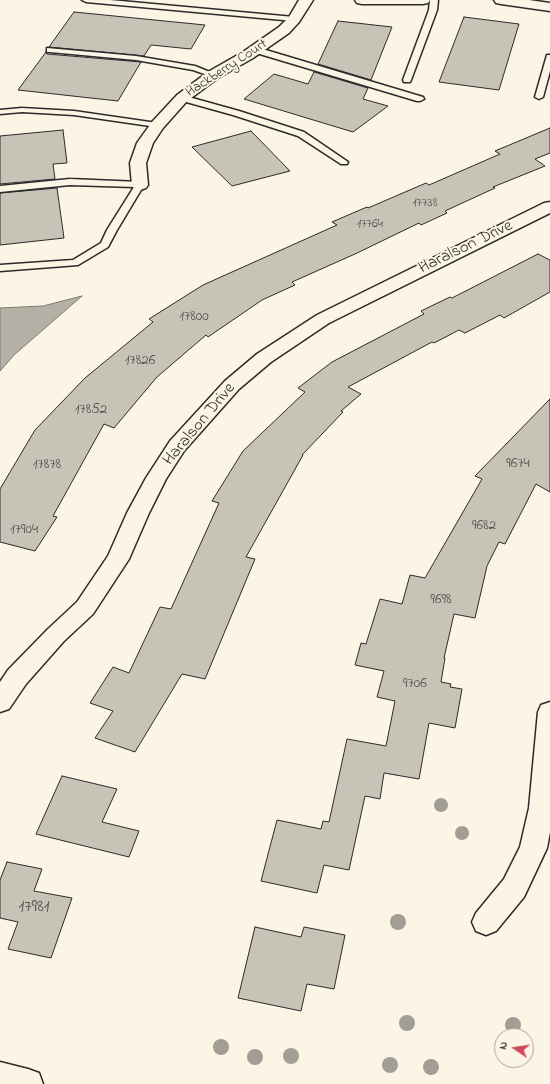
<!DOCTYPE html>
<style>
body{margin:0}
#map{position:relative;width:550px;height:1084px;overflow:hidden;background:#fcf5e5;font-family:"Indie Flower",sans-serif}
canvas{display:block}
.north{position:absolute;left:494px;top:1028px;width:40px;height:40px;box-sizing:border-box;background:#fcf5e5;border:1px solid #a8a49b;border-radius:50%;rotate:283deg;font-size:11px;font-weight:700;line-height:16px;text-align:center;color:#2b2b2b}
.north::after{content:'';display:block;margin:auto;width:14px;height:18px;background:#d1495b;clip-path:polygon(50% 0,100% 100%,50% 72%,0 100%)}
</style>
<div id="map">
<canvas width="550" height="1084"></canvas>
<div class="north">N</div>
</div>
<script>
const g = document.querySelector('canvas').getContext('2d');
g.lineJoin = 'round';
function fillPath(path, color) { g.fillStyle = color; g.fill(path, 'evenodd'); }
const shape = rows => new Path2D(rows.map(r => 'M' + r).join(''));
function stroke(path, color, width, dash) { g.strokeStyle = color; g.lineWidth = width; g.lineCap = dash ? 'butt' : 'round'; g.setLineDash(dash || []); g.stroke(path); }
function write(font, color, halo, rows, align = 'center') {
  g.font = font + ' "Indie Flower",sans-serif'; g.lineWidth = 4; g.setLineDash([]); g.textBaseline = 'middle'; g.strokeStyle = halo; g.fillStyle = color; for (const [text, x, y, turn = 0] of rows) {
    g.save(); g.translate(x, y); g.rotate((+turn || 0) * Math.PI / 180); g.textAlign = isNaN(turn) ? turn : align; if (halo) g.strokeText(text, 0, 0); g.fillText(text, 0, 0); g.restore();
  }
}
const water = shape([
 [82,296,14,355,0,371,0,308,43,306,82,296]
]);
const building = shape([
 [74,12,205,25,191,49,151,45,144,56,49,47,74,12],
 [464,17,519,24,499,90,439,82,464,17],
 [338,21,392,27,371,80,318,64,338,21],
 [46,52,47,54,141,62,118,101,18,90,46,52],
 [314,72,368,88,363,99,388,106,353,132,244,99,274,74,308,84,314,72],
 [550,128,550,153,535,159,545,166,493,187,495,188,445,211,447,213,421,225,419,223,355,254,292,282,295,285,262,300,208,337,206,335,157,377,114,428,104,424,53,516,57,517,35,551,0,542,0,489,35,430,85,378,153,322,149,319,203,285,337,225,332,222,367,207,368,208,426,183,429,185,500,154,495,151,550,128],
 [63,130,67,163,53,164,55,179,0,184,0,136,63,130],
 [251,131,290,171,232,186,192,147,251,131],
 [57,188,64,238,0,245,0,193,57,188],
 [538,254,550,260,550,292,504,318,500,315,465,333,459,330,434,343,432,342,348,387,361,394,341,411,343,412,302,455,303,455,246,557,255,559,205,679,182,674,135,752,95,738,113,711,90,703,113,667,129,673,160,607,171,609,219,503,212,501,243,451,305,392,298,388,332,362,424,314,421,311,450,297,452,298,538,254],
 [550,399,550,492,536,484,505,544,499,542,487,566,475,618,454,614,444,658,445,658,441,682,451,684,450,687,462,689,455,728,429,723,419,779,384,773,380,799,365,796,349,870,324,865,317,893,261,881,277,820,321,829,323,821,329,822,347,739,386,746,395,701,377,697,384,671,355,665,361,643,366,644,380,599,402,604,410,575,425,578,482,479,475,476,550,399],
 [62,776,117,789,102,822,139,831,129,857,36,834,62,776],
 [7,862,42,869,34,891,72,898,51,958,8,949,18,922,0,918,0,880,7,862],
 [255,927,301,937,304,927,345,935,334,989,307,984,301,1011,238,998,255,927]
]);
const lane = shape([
 [82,0,110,0,294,17,298,19,294,21,86,2,82,0],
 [430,0,438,0,437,10,411,80,410,82,404,82,403,80,429,10,430,0],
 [47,48,136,56,195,66,217,75,213,77,193,70,136,60,50,52,47,52,47,48],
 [253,48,259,48,423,97,424,99,420,101,417,101,253,52,253,48],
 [547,55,550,55,550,71,543,97,539,99,535,97,547,55],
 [179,96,185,96,239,111,304,132,348,162,347,164,341,164,298,136,233,115,179,100,179,96],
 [22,108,74,111,157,123,161,125,157,127,74,115,22,112,0,114,0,110,22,108],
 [70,179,140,182,144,185,117,230,108,247,78,265,0,271,0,265,73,260,101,243,107,230,134,187,70,185,0,192,0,186,70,179]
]);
const street = shape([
 [299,0,313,0,299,22,289,33,253,58,218,78,187,101,163,128,153,143,146,163,148,185,146,188,140,190,134,188,132,185,130,163,137,143,152,122,177,95,208,72,243,52,279,27,289,17,299,0],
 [355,0,430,0,428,3,423,4,362,4,357,3,355,0],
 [494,0,529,0,550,3,550,11,501,4,496,3,494,0],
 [550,202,550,213,329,323,271,362,239,389,184,451,166,479,149,513,129,559,93,614,64,641,26,684,9,709,0,712,0,682,8,670,48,629,77,602,108,556,127,513,146,478,170,441,225,381,257,354,317,315,544,203,550,202],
 [550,702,550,832,547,848,524,897,496,931,486,935,476,931,472,922,476,913,504,879,520,847,529,808,538,712,541,705,550,702],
 [0,1062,28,1069,39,1073,43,1084,0,1084,0,1062]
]);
const trees = [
 [441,805,7],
 [462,833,7],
 [398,922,8],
 [407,1023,8],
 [513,1025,8],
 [221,1047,8],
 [291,1056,8],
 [255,1057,8],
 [390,1065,8],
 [431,1067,8]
];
const farNumbernames = [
 ["17738",425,204],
 ["17764",370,225]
];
const farStreetnames = [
 ["Hackberry Court",227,69,-33]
];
const numberNames = [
 ["17800",194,318],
 ["17826",140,362],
 ["17852",91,411],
 ["9674",518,465],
 ["17878",47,466],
 ["9682",484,527],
 ["17904",24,531],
 ["9698",441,601],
 ["9706",415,685]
];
const streetNames = [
 ["Haralson Drive",466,248,-26],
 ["Haralson Drive",200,425,-50]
];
const nearNumbernames = [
 ["17981",34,908]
];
fillPath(water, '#b4b0a5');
stroke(water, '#7d7b74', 1);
fillPath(building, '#c8c3b7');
stroke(building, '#2b2b2b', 1);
stroke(lane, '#2b2b2b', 3);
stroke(street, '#2b2b2b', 3);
fillPath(lane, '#fcf5e5');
fillPath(street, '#fcf5e5');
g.fillStyle = '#a29e95';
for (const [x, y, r] of trees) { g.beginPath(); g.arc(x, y, r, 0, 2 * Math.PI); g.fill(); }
write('13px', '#52514e', null, farNumbernames);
write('14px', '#2b2b2b', '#fcf5e5', farStreetnames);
write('15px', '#52514e', null, numberNames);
write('17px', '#2b2b2b', '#fcf5e5', streetNames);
write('18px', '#52514e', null, nearNumbernames);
</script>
